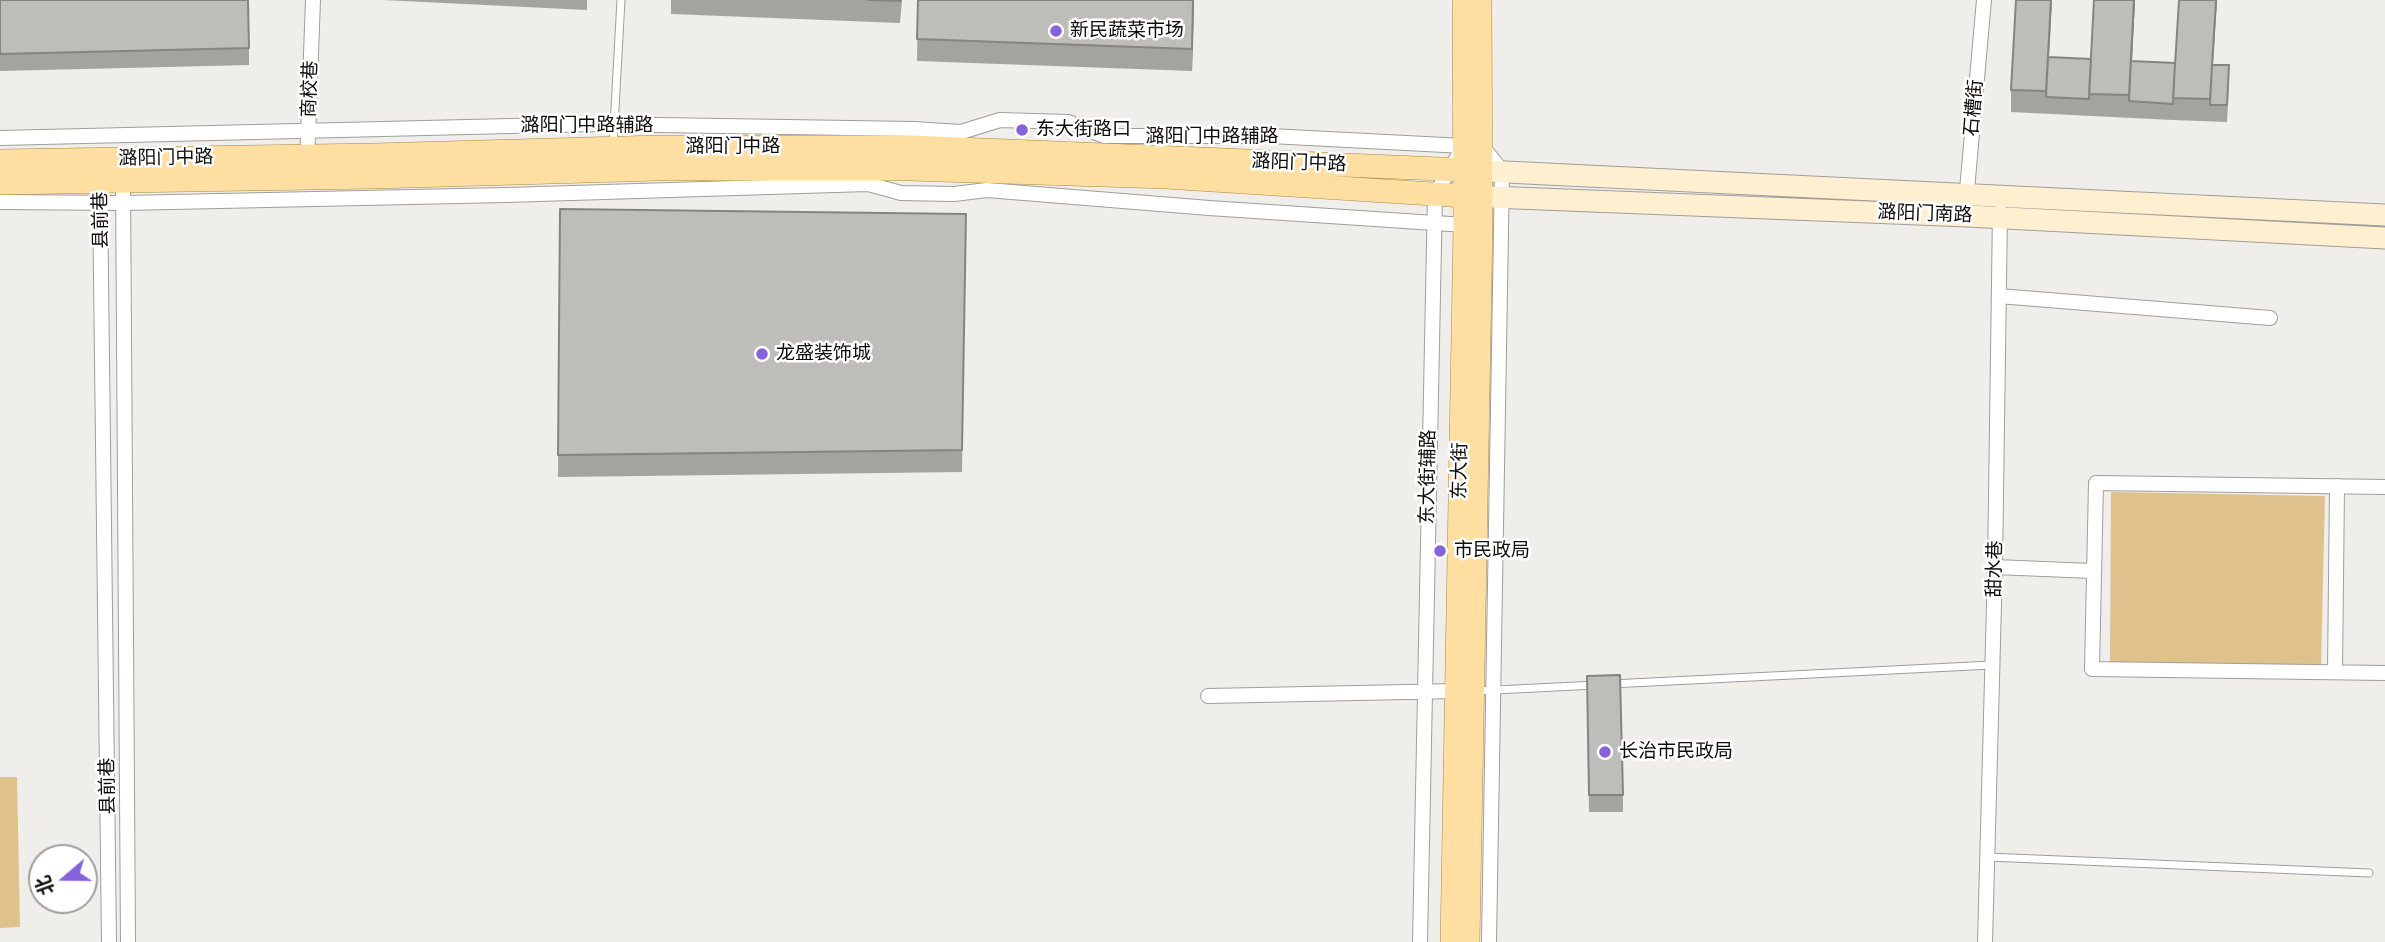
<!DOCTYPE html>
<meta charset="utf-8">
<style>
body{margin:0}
#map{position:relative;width:2385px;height:942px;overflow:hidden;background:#efeeea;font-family:Rubik,"Noto Sans SC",sans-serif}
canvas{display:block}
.north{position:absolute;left:28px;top:844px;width:70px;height:70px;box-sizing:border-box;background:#fff;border:2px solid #9f9e9e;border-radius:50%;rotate:250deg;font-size:19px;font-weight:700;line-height:28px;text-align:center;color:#0e0d0c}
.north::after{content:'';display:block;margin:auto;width:24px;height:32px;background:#8563de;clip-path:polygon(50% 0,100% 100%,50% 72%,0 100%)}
</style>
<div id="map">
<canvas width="2385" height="942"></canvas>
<div class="north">北</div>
</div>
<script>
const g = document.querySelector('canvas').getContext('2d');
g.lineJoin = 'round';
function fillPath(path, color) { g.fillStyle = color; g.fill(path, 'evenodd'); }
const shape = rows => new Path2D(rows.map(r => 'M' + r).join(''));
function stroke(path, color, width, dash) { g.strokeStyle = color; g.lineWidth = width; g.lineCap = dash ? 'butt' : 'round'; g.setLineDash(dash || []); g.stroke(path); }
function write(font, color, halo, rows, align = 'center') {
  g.font = font + ' Rubik,"Noto Sans SC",sans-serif'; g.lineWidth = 5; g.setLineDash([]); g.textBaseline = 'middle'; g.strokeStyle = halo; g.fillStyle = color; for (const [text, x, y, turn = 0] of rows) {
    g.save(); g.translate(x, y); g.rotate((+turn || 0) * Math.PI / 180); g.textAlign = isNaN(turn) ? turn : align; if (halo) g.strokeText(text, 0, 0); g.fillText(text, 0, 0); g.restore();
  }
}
const green = shape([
 [2111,492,2325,496,2321,665,2110,662],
 [0,777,17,777,20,927,0,928]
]);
const lane = shape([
 [613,145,621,0],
 [1611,684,1992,665],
 [1475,691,1596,685],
 [1988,857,2369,873]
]);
const street = shape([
 [0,138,595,124,914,129,961,132,1000,120,1068,122,1104,136,1270,136,1464,146,1435,194,1420,942],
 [1481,145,1502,171,1489,942],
 [307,163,313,0],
 [120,174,123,181,128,942],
 [100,193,109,942],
 [1966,201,1984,0],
 [0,202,124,203,506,195,868,184,901,193,954,194,987,190,1209,208,1465,225],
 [1999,296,2270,318],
 [2385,487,2096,483,2092,669,2385,673],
 [1995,567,2092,571],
 [2335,672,2337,486],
 [1208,696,1456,691],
 [1985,942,1995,567,2000,212]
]);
const secondary = shape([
 [1465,170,2385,215],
 [1466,196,1968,216,2385,238]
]);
const primary = shape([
 [0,161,374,155,658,147,911,147,1465,170],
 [0,183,374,177,658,169,910,169,1166,177,1464,196],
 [1452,942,1465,225,1464,0],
 [1468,942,1481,226,1480,0]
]);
const wall = shape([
 [0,0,249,48,249,65,0,71],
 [383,0,587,0,587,10],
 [671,0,902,0,900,23,671,14],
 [918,0,1194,0,1192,71,917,61],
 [2094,0,2135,0,2132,61,2175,63,2217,0,2213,65,2229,82,2227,122,2173,120,2011,112,2011,90,2049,57,2091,59],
 [560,209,966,214,962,472,558,477],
 [1587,676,1623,795,1623,812,1589,812]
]);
const shadedWall = shape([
 [1193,0,1194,0,1192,71,1192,49],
 [2051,0,2052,0,2047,97,2046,97],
 [2134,0,2135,0,2130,101,2129,101],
 [2216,0,2217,0,2210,105]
]);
const building = shape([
 [0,0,248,0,249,48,0,54,0,0],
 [868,0,901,0,900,1,868,0],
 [918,0,1193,0,1192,49,917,39,918,0],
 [2016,0,2051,0,2046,91,2011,90,2016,0],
 [2094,0,2134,0,2129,95,2089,94,2094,0],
 [2179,0,2216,0,2210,99,2173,98,2179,0],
 [2048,57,2091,59,2089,99,2046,97,2048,57],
 [2131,61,2175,63,2173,104,2129,101,2131,61],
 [2212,65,2229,65,2227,105,2210,105,2212,65],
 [560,209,966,214,962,450,558,455,560,209],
 [1620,675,1623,795,1589,795,1587,676,1620,675]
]);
const markers = [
 [1056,31,7,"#8563de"],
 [1022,130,7,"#8563de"],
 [762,354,7,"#8563de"],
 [1440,551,7,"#8563de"],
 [1605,752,7,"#8563de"]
];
const poiNames = [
 ["新民蔬菜市场",1070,31],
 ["东大街路口",1036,130],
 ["龙盛装饰城",776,354],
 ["市民政局",1454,551],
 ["长治市民政局",1619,752]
];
const streetNames = [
 ["商校巷",310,89,-88],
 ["石槽街",1974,108,-85],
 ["潞阳门中路辅路",587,126],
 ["潞阳门中路辅路",1212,137],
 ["潞阳门中路",733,147],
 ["潞阳门中路",166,158,-1],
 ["潞阳门中路",1299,163,2],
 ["潞阳门南路",1925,214,2],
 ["县前巷",101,220,-91],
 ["东大街",1460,471,-89],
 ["东大街辅路",1428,477,-89],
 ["甜水巷",1995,569,-89],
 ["县前巷",108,786,-91]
];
fillPath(green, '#dec18b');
stroke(lane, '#a09e9b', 9);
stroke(street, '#a09e9b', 16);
stroke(secondary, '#a09e9b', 23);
stroke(primary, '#a98845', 24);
stroke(lane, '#fff', 7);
stroke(street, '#fff', 14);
stroke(secondary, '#feefd0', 21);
stroke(primary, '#fedfa1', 23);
fillPath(wall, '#a4a39f');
fillPath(shadedWall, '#868482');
fillPath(building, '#bfbdb9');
stroke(building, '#868482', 2);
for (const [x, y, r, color] of markers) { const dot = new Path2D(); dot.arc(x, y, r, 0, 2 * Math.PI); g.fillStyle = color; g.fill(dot); stroke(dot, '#fff', 2.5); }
write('19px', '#0e0d0c', '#fff', poiNames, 'left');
write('19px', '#0e0d0c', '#fff', streetNames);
</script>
